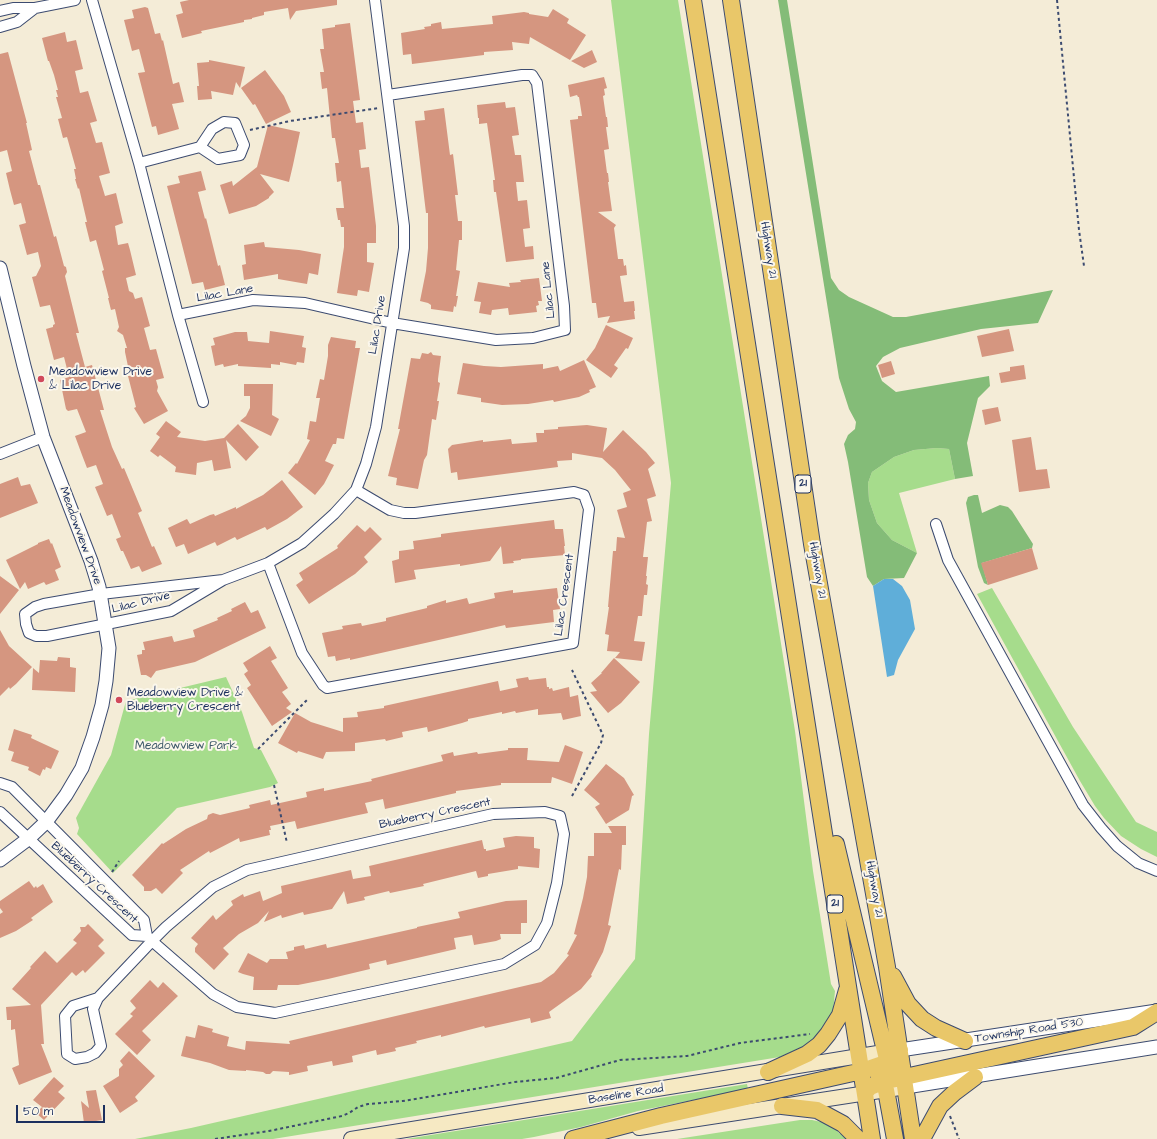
<!DOCTYPE html>
<style>
body{margin:0}
#map{position:relative;width:1157px;height:1139px;overflow:hidden;background:#f4ecd7;font-family:"Architects Daughter",sans-serif}
canvas{display:block}
.scale{position:absolute;left:16px;top:1105px;width:89px;height:18px;box-sizing:border-box;border:2px solid #1b2f5e;border-top:0;padding-left:5px;font-size:12px;line-height:14px;white-space:nowrap;color:#1b2f5e;-webkit-text-stroke:3px #fbf7ec;paint-order:stroke}
</style>
<div id="map">
<canvas width="1157" height="1139"></canvas>
<div class="scale">50 m</div>
</div>
<script>
const g = document.querySelector('canvas').getContext('2d');
g.lineJoin = 'round';
function fillPath(path, color) { g.fillStyle = color; g.fill(path, 'evenodd'); }
const shape = rows => new Path2D(rows.map(r => 'M' + r).join(''));
function stroke(path, color, width, dash) { g.strokeStyle = color; g.lineWidth = width; g.lineCap = dash ? 'butt' : 'round'; g.setLineDash(dash || []); g.stroke(path); }
function write(font, color, halo, rows, align = 'center') {
  g.font = font + ' "Architects Daughter",sans-serif'; g.lineWidth = 4; g.setLineDash([]); g.textBaseline = 'middle'; g.strokeStyle = halo; g.fillStyle = color; for (const [text, x, y, turn = 0] of rows) {
    g.save(); g.translate(x, y); g.rotate((+turn || 0) * Math.PI / 180); g.textAlign = isNaN(turn) ? turn : align; if (halo) g.strokeText(text, 0, 0); g.fillText(text, 0, 0); g.restore();
  }
}
const green = shape([
 [611,0,678,0,795,731,813,871,831,984,835,991,833,1013,813,1043,786,1056,273,1139,135,1139,191,1128,572,1041,635,959,649,734,671,483],
 [937,448,949,449,955,479,899,493,917,553,892,540,877,523,869,500,868,483,872,472,894,457,914,450],
 [992,588,1073,727,1136,822,1157,832,1157,857,1141,849,1121,836,1104,818,1095,806,1080,781,977,594],
 [226,677,242,712,254,748,261,750,278,783,270,787,177,808,113,873,77,834,79,828,76,818,111,755,126,701],
 [747,1084,748,1089,638,1111,581,1127,534,1137,522,1139,406,1139],
 [800,1120,812,1120,826,1123,837,1128,838,1132,840,1134,845,1134,850,1139,677,1139]
]);
const forest = shape([
 [778,0,787,0,831,278,839,290,849,297,893,317,906,317,1053,290,1038,323,981,329,900,348,883,357,876,366,882,381,896,392,989,376,990,386,978,398,967,443,973,476,955,479,949,449,937,448,914,450,894,457,872,472,868,483,869,500,877,523,892,540,917,553,904,578,884,579,873,586,867,577,848,462,844,444,848,435,855,429,856,422,849,409,839,378],
 [974,495,978,495,982,513,1000,505,1008,507,1012,511,1033,544,1032,548,982,563,988,585,984,583,978,567,966,503,968,497]
]);
const water = shape([
 [884,579,893,579,902,586,910,600,915,629,898,660,894,675,887,677,873,586]
]);
const building = shape([
 [189,0,337,0,337,5,296,11,290,20,288,8,264,12,264,15,252,18,252,19,244,20,244,22,201,31,202,33,182,38,176,15,183,13,180,2],
 [145,7,148,8,155,34,160,33,162,41,163,40,173,84,179,82,184,102,172,104,179,129,158,135,156,126,152,127,138,73,145,72,139,49,132,51,124,20,134,18,132,10],
 [553,9,569,19,567,23,586,35,570,60,530,37,529,44,512,42,513,50,484,52,484,55,412,64,411,54,403,55,401,33,425,29,424,27,431,26,431,24,441,22,442,29,493,24,492,16,524,12,529,13,529,14,548,17],
 [350,23,360,100,353,101,356,123,363,122,366,149,359,150,361,168,369,167,376,226,376,243,367,243,367,262,374,263,369,292,358,290,357,296,337,293,344,247,344,227,341,227,340,220,338,220,336,208,344,208,341,181,337,182,335,163,339,163,335,138,332,138,327,88,322,89,320,72,324,72,320,49,324,49,322,29,335,27,335,25],
 [65,32,67,42,76,40,83,69,75,71,80,93,88,91,97,121,90,123,96,143,102,142,110,173,99,176,105,196,116,193,123,223,115,226,118,245,128,243,130,250,136,275,126,278,129,291,133,293,135,299,142,297,150,326,144,328,150,350,156,349,164,378,156,380,158,387,157,391,168,411,144,424,134,408,136,407,128,376,130,376,125,352,125,348,127,348,123,335,117,331,119,327,115,309,111,310,108,298,109,298,102,271,104,270,96,240,90,242,85,222,87,222,79,188,78,189,75,179,76,179,74,169,76,169,67,137,63,138,58,119,62,118,56,97,58,97,56,90,58,90,54,75,49,61,48,61,42,38],
 [592,50,597,62,584,68,571,61],
 [8,52,27,123,26,123,32,150,29,151,38,185,40,185,54,237,56,236,64,266,66,267,67,272,65,276,79,333,76,333,85,367,92,365,104,410,100,410,112,447,122,469,124,468,142,511,138,513,152,547,154,546,162,564,142,572,139,566,131,569,123,551,121,551,116,539,121,537,112,514,107,516,95,487,103,484,96,465,87,468,82,455,75,436,86,432,77,409,68,411,66,409,60,380,69,377,64,357,54,360,46,329,53,327,53,325,55,324,50,305,40,307,32,277,36,276,41,266,38,252,27,255,19,225,26,223,21,203,14,205,10,190,6,173,12,171,7,150,0,152,0,54],
 [209,60,245,67,240,88,236,82,233,95,211,91,212,99,198,100,197,86,199,86,197,63,209,62],
 [265,70,284,96,291,112,266,124,255,104,253,105,241,88],
 [604,77,607,88,604,89,605,95,603,96,606,117,607,117,608,127,606,127,609,149,604,150,607,173,608,173,609,182,608,182,612,211,598,212,616,225,614,228,618,259,623,259,624,266,626,265,627,275,620,276,624,302,634,301,635,311,634,311,635,319,607,323,610,316,598,318,596,303,592,303,570,120,578,119,578,116,582,116,579,97,578,97,577,95,570,97,568,85],
 [505,102,506,108,515,107,519,135,512,136,515,155,521,155,524,182,516,182,518,201,527,200,530,228,523,229,525,247,533,246,534,259,506,262,496,192,494,192,493,180,495,180,487,123,479,124,479,118,478,118,477,105],
 [444,108,450,155,453,154,458,195,455,195,458,221,462,221,462,240,459,240,456,270,460,271,456,296,458,296,456,307,454,306,453,312,431,309,431,305,428,303,420,301,426,271,428,248,428,213,426,213,415,121,425,120,424,111],
 [268,125,300,132,293,165,289,182,260,174,274,192,269,197,269,198,256,206,229,214,220,185,232,181,233,186,257,167],
 [201,171,206,190,198,192,205,219,206,218,218,266,220,265,225,285,205,290,203,282,192,284,167,186,180,183,178,176],
 [264,242,265,247,299,250,321,254,318,275,309,273,307,284,278,279,278,274,244,280,242,265,246,264,244,245],
 [539,278,542,301,538,301,539,305,536,306,537,312,509,315,508,308,492,310,491,315,479,313,481,302,474,301,478,282,510,287,509,283,521,282,520,280],
 [606,325,633,338,628,349,626,348,614,365,618,368,611,378,586,360,595,348],
 [1009,329,1014,351,982,357,977,336],
 [270,331,304,336,302,347,306,348,304,363,297,362,296,365,280,362,280,365,271,364,271,368,238,366,238,364,224,367,223,364,215,366,211,346,215,345,213,338,235,332,247,332,248,341,269,343],
 [331,337,356,341,355,348,360,348,344,439,337,438,336,444,333,444,325,461,334,465,324,484,315,495,288,473,296,463,297,464,310,440,307,439,310,421,316,422,320,398,316,398,320,379,324,380,328,356,328,345],
 [431,352,433,355,441,356,438,379,438,382,440,383,437,401,439,401,436,420,432,419,427,455,424,460,418,489,396,485,397,478,388,476,400,429,398,429,411,358,420,359,422,353,428,354],
 [584,360,596,387,589,390,590,392,579,397,554,402,553,400,528,404,502,405,481,402,481,398,457,394,463,363,484,366,501,367,543,364,543,369,558,366,560,371],
 [891,361,895,374,882,378,878,365],
 [1024,365,1026,379,1001,383,999,373,1010,371,1010,367],
 [244,384,273,384,272,415,279,419,271,436,240,421,246,416,250,408,250,396,244,396],
 [998,407,1001,421,985,425,982,410],
 [166,421,181,432,177,437,205,441,224,438,238,424,259,447,246,461,226,440,231,468,214,471,212,460,197,463,196,475,175,472,176,467,160,455,158,457,150,451,160,437,156,434],
 [587,425,607,428,603,452,623,430,646,452,655,463,648,469,656,496,647,499,652,521,647,522,643,557,648,557,646,576,647,576,646,584,648,585,647,595,644,595,642,616,638,616,634,641,645,642,642,661,615,658,620,652,607,651,609,635,605,634,609,607,608,607,613,551,616,551,617,537,625,538,617,510,627,507,623,493,631,490,615,470,602,458,572,453,572,460,557,461,558,467,458,480,457,472,451,473,448,449,452,445,483,440,483,442,511,439,512,444,537,442,536,433,544,433,544,430,558,429,558,427],
 [1031,437,1036,470,1047,469,1050,488,1019,492,1012,440],
 [18,477,21,486,30,484,38,503,0,518,0,484],
 [282,480,303,507,287,519,267,530,265,527,237,540,235,537,217,546,215,542,188,554,184,544,176,547,168,528,187,519,190,524,210,515,214,514,215,516,236,507,236,509,263,495],
 [554,520,555,529,563,529,565,546,564,546,565,555,521,559,521,560,513,561,514,563,503,564,501,546,490,561,460,566,460,564,414,570,416,579,395,583,392,561,399,559,399,551,414,549,413,541,441,537,441,534,456,532],
 [357,525,365,532,370,527,382,539,364,557,368,562,355,574,309,604,296,585,303,580,299,573,338,548,337,546],
 [49,539,51,544,52,543,61,567,55,570,59,580,46,585,44,582,28,589,25,582,20,589,6,560,38,544,38,543],
 [1032,548,1038,569,988,585,981,563],
 [0,576,19,590,0,614],
 [557,588,560,609,553,610,554,622,506,628,505,625,350,660,350,658,336,661,335,656,328,657,322,633,343,629,342,626,361,623,362,626,386,621,386,618,427,608,427,606,446,600,446,603,467,598,469,604,495,598,494,593,513,590,513,593],
 [245,602,251,613,258,610,266,628,195,662,156,671,151,678,146,675,141,675,137,655,142,654,142,650,145,650,143,642,172,636,174,642,195,637,193,630,218,620,217,618,232,611,231,609],
 [0,630,9,646,32,667,16,684,10,689,9,687,0,696],
 [270,646,277,658,271,661,288,688,282,692,291,704,286,708,292,712,272,726,247,688,251,685,244,674,248,671,243,663],
 [58,657,70,658,70,667,76,668,75,692,32,690,33,668,39,673,40,660,57,661],
 [614,658,640,682,621,703,608,713,590,692,597,691,591,683,602,673,601,673],
 [528,677,529,680,546,678,547,687,549,687,549,689,552,688,553,691,569,687,570,697,578,695,581,716,563,720,561,713,538,715,538,709,516,713,515,711,502,714,502,712,468,719,468,721,462,723,428,732,427,727,402,732,403,737,386,741,385,739,355,743,355,751,326,752,323,759,298,751,297,753,278,743,295,713,311,722,343,732,343,718,358,717,357,712,384,708,384,706,498,681,500,691,518,687,516,679],
 [14,729,32,735,31,738,59,751,51,769,46,767,45,770,43,769,40,776,28,770,29,767,11,761,14,752,8,750],
 [565,745,583,752,572,784,552,777,551,783,501,783,501,785,456,791,456,793,385,809,383,799,365,803,368,813,354,816,297,829,295,821,270,826,271,830,269,830,270,835,240,842,239,838,210,853,209,851,180,870,183,873,162,894,156,888,151,891,144,891,144,887,132,875,162,843,163,844,186,829,207,819,208,815,213,813,220,815,250,808,249,805,270,800,271,805,307,797,306,792,324,788,324,791,372,781,371,779,443,761,441,755,453,752,454,756,477,752,478,754,508,750,508,748,528,748,527,760,559,762],
 [606,764,624,778,634,795,632,796,629,810,606,824,595,807,600,804,584,790],
 [608,826,626,826,626,845,622,845,621,870,619,869,608,925,611,926,603,952,591,975,592,976,581,989,549,1012,551,1018,531,1023,530,1018,485,1028,484,1026,441,1037,441,1035,416,1041,417,1043,395,1048,396,1051,377,1055,376,1050,352,1056,353,1062,333,1066,332,1061,307,1066,308,1071,289,1075,289,1072,273,1071,270,1074,266,1074,263,1072,246,1070,246,1071,229,1070,210,1063,181,1056,186,1036,195,1038,198,1025,213,1029,212,1032,229,1037,227,1046,245,1050,246,1041,290,1044,289,1041,541,982,554,973,569,955,567,954,577,935,574,934,583,898,587,877,588,856,594,856,594,833,612,833],
 [516,836,534,837,534,848,540,849,539,868,518,866,518,869,488,874,488,876,478,878,476,871,423,884,424,886,390,893,389,891,364,897,365,900,347,904,344,891,332,909,304,915,303,912,282,918,281,915,264,922,269,911,258,923,239,934,223,948,229,954,214,970,195,952,195,948,198,944,191,938,213,915,216,920,233,905,231,901,243,894,244,897,260,891,263,901,282,893,281,886,351,870,353,879,371,876,369,866,482,840,484,849,486,849,486,851,505,847,503,838],
 [29,881,34,888,36,886,37,888,43,884,53,902,31,918,33,920,16,931,0,938,0,914,3,912,0,908,0,901],
 [527,900,527,923,521,923,521,934,500,934,501,939,496,941,474,945,472,935,454,938,456,949,387,965,386,960,369,964,370,969,328,979,298,985,278,985,277,990,253,990,254,977,243,974,238,972,248,953,267,963,270,959,288,959,286,952,294,950,294,947,304,945,305,949,326,944,327,948,417,928,417,927,460,918,458,912,475,908,506,901],
 [88,924,104,940,98,946,105,953,85,973,83,970,76,976,72,972,41,1005,44,1044,41,1044,52,1072,19,1085,12,1068,19,1065,15,1029,11,1030,11,1020,7,1020,6,1007,31,1005,12,989,31,968,30,967,45,951,57,963,77,943,73,940,81,931,80,927,85,927],
 [150,980,158,988,163,982,178,996,142,1031,151,1040,137,1055,115,1034,133,1016,130,1014,136,1008,130,1001],
 [129,1051,155,1076,135,1097,138,1101,120,1113,103,1086,119,1076,119,1069,123,1065,120,1061],
 [54,1077,64,1086,58,1092,65,1098,44,1120,36,1113,42,1107,33,1100],
 [96,1090,102,1120,84,1123,81,1101,89,1108,86,1091]
]);
const path = shape([
 [1057,0,1079,230,1084,266],
 [250,130,290,121,379,108],
 [258,749,308,699],
 [274,785,287,843],
 [572,796,601,743,603,735,572,670],
 [112,872,119,861],
 [950,1116,959,1139],
 [215,1139,269,1131,342,1116,349,1113,358,1107,368,1104,403,1101,515,1082,556,1078,620,1060,687,1056,740,1043,810,1034]
]);
const minor = shape([
 [92,0,139,163,178,315,203,402],
 [0,11,13,8,35,8,75,0],
 [0,27,17,22,35,8],
 [139,163,200,147,212,129,224,122,235,123,244,145,240,155,218,159,200,147],
 [178,315,253,300,305,303,392,323,496,340,533,338,565,330,564,306,537,83,532,75,522,75,388,95],
 [0,454,43,437],
 [936,524,948,560,1083,805,1101,828,1117,846,1138,863,1157,871],
 [268,563,302,653,323,685,327,688,573,643,589,509,584,495,574,492,415,513,404,513,390,510,356,490],
 [223,580,101,594,44,604,35,607,25,614,26,624,29,633,36,636,47,636,171,611,223,580,268,563,302,543,334,514,356,490,366,464,376,427,404,248,404,226,375,0],
 [0,783,12,787,144,920,147,936,152,941,213,994,237,1007,275,1013,504,964,535,945,547,923,557,883,564,834,560,816,545,812,493,814,247,870,213,887,166,927,152,941,98,998,93,1009,101,1046,95,1053,87,1057,75,1059,67,1054,65,1016,73,1006,98,998],
 [0,812,132,935,147,936]
]);
const tertiary = shape([
 [0,268,24,366,43,437,91,561,99,587,109,648,106,681,102,705,93,737,82,768,66,795,46,822,28,839,0,860],
 [900,1050,1157,1011],
 [906,1087,1157,1047]
]);
const secondary = shape([
 [639,1128,906,1087],
 [351,1139,896,1050]
]);
const primary = shape([
 [693,0,872,1139],
 [731,0,812,544,887,967,913,1139],
 [836,844,890,1072],
 [893,976,908,1004,922,1019,936,1028,965,1041],
 [768,1072,807,1054,819,1045,828,1034,840,1015,847,990],
 [878,1074,886,1090,895,1139],
 [865,1093,870,1087,882,1082,1133,1027,1157,1012],
 [782,1106,817,1110,843,1124,858,1139],
 [573,1139,661,1116,862,1071,888,1062,897,1056,900,1050],
 [922,1139,940,1106,955,1092,975,1077]
]);
const markers = [
 [41,379,4,"#d1495b"],
 [119,700,4,"#d1495b"]
];
const shields = [
 [803,484,16],
 [835,904,16]
];
const shieldNames = [
 ["21",803,484],
 ["21",835,904]
];
const streetNames = [
 ["Highway 21",768,250,81],
 ["Lilac Lane",549,290,-96],
 ["Lilac Lane",225,294,-10],
 ["Lilac Drive",378,325,-81],
 ["Meadowview Drive",80,536,70],
 ["Highway 21",817,570,80],
 ["Lilac Crescent",565,595,-82],
 ["Lilac Drive",141,603,-14],
 ["Blueberry Crescent",435,814,-12],
 ["Blueberry Crescent",94,883,43],
 ["Highway 21",874,889,80],
 ["Township Road 530",1029,1031,-9],
 ["Baseline Road",626,1095,-9]
];
const poiNames = [
 ["Meadowview Drive",49,372],
 ["& Lilac Drive",49,386],
 ["Meadowview Drive &",127,693],
 ["Blueberry Crescent",127,707]
];
const parkNames = [
 ["Meadowview Park",186,746]
];
fillPath(green, '#a6dc8c');
fillPath(forest, '#84bc78');
fillPath(water, '#5faed9');
fillPath(building, '#d59680');
stroke(minor, '#3c4b70', 12);
stroke(tertiary, '#3c4b70', 15);
stroke(secondary, '#3c4b70', 16);
stroke(primary, '#3c4b70', 18);
stroke(path, '#3c4b70', 2, [3, 3]);
stroke(minor, '#fff', 10);
stroke(tertiary, '#fff', 13);
stroke(secondary, '#f6e9c3', 14);
stroke(primary, '#e9c769', 16);
for (const [x, y, r, color] of markers) { const dot = new Path2D(); dot.arc(x, y, r, 0, 2 * Math.PI); g.fillStyle = color; g.fill(dot); stroke(dot, '#fbf7ec', 1.5); }
for (const [x, y, w] of shields) { const box = new Path2D(); box.roundRect(x - w / 2, y - 9, w, 18, 3); g.fillStyle = '#fbf7ec'; g.fill(box); stroke(box, '#1b2f5e', 1); }
write('bold 11px', '#1b2f5e', null, shieldNames);
write('12px', '#1b2f5e', '#fbf7ec', streetNames);
write('12px', '#1b2f5e', '#fbf7ec', poiNames, 'left');
write('12px', '#3e5a6a', '#fbf7ec', parkNames);
</script>
